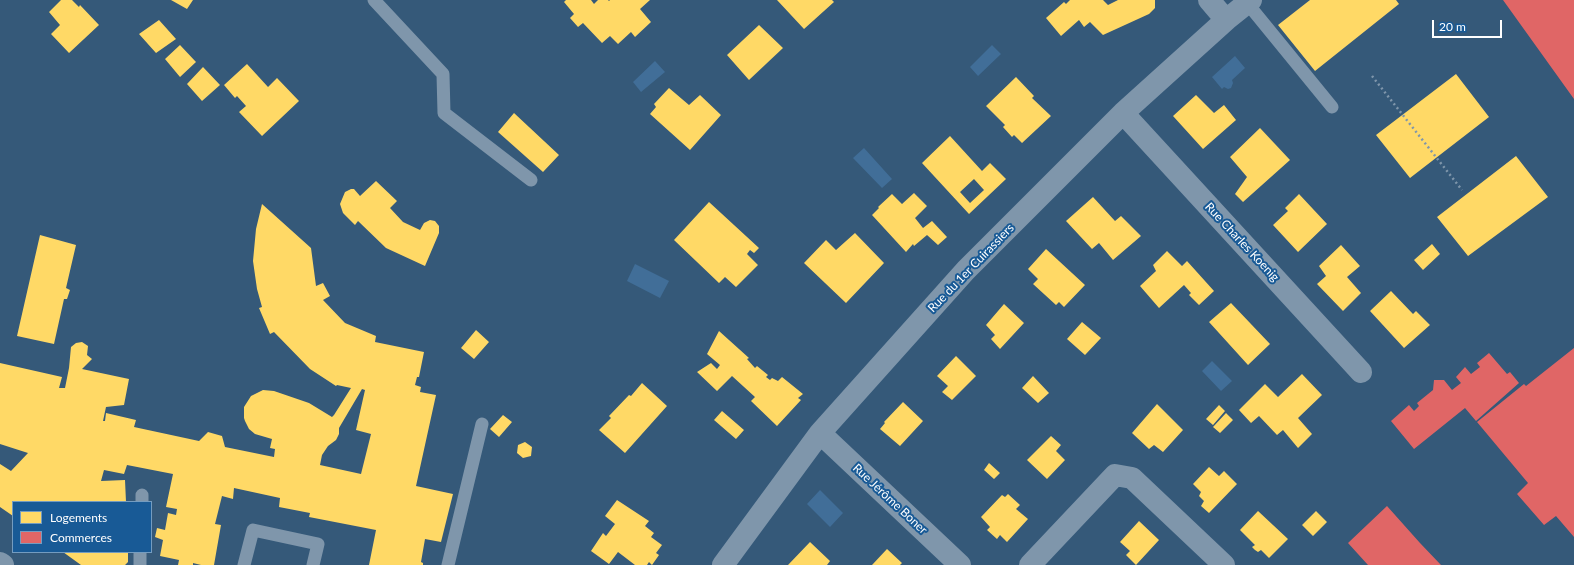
<!DOCTYPE html>
<meta charset="utf-8">
<style>
body{margin:0}
#map{position:relative;width:1574px;height:565px;overflow:hidden;background:#355979;font-family:Lato,sans-serif}
canvas{display:block}
.legend{position:absolute;left:12px;top:501px;width:140px;height:52px;box-sizing:border-box;background:#185a96;border:1px solid #749cc0;margin:0;padding:5px 7px;list-style:none;font-size:12px;color:#fff}
.legend li{display:flex;align-items:center;gap:8px;height:20px}
.legend b{width:20px;border:1px solid #749cc0}
.scale{position:absolute;left:1432px;top:20px;width:70px;height:18px;box-sizing:border-box;border:2px solid #fff;border-top:0;padding-left:5px;font-size:12px;line-height:14px;white-space:nowrap;color:#fff;-webkit-text-stroke:3px #185a96;paint-order:stroke}
</style>
<div id="map">
<canvas width="1574" height="565"></canvas>
<ul class="legend">
<li><b style="height:11px;background:#ffd966"></b>Logements</li>
<li><b style="height:11px;background:#e06666"></b>Commerces</li>
</ul>
<div class="scale">20 m</div>
</div>
<script>
const g = document.querySelector('canvas').getContext('2d');
g.lineJoin = 'round';
function fillPath(path, color) { g.fillStyle = color; g.fill(path, 'evenodd'); }
const shape = rows => new Path2D(rows.map(r => 'M' + r).join(''));
function stroke(path, color, width, dash) { g.strokeStyle = color; g.lineWidth = width; g.lineCap = dash ? 'butt' : 'round'; g.setLineDash(dash || []); g.stroke(path); }
function write(font, color, halo, rows, align = 'center') {
  g.font = font + ' Lato,sans-serif'; g.lineWidth = 4; g.setLineDash([]); g.textBaseline = 'middle'; g.strokeStyle = halo; g.fillStyle = color; for (const [text, x, y, turn = 0] of rows) {
    g.save(); g.translate(x, y); g.rotate((+turn || 0) * Math.PI / 180); g.textAlign = isNaN(turn) ? turn : align; if (halo) g.strokeText(text, 0, 0); g.fillText(text, 0, 0); g.restore();
  }
}
const water = shape([
 [992,45,1001,54,978,76,970,67],
 [1235,56,1245,68,1232,80,1233,83,1231,88,1228,89,1224,87,1222,89,1212,77],
 [655,61,665,72,641,92,633,82],
 [864,148,892,179,882,188,853,158],
 [635,264,669,281,660,298,627,281],
 [1212,361,1232,381,1221,391,1202,371],
 [820,490,843,513,830,527,807,504]
]);
const homes = shape([
 [61,0,72,0,79,7,80,5,99,25,69,53,51,34,60,25,49,12],
 [171,0,193,0,187,9],
 [566,0,591,0,594,4,598,0,608,0,609,1,610,0,650,0,640,9,651,22,635,37,631,32,618,44,610,36,602,43,583,23,578,27,570,18,574,14,564,2],
 [777,0,832,0,834,2,804,29],
 [1070,0,1103,0,1108,5,1118,0,1155,0,1155,8,1149,14,1103,35,1090,22,1084,27,1079,20,1061,36,1046,18,1064,2,1066,4],
 [1310,0,1396,0,1399,4,1315,71,1278,25],
 [159,20,176,39,156,53,139,34],
 [759,25,783,48,749,80,727,55],
 [180,45,196,62,180,77,165,59],
 [247,64,268,87,277,78,299,101,262,136,239,112,246,106,237,96,235,98,224,85],
 [203,67,220,85,202,101,187,84],
 [1456,74,1489,117,1410,178,1376,135],
 [1016,77,1034,96,1032,98,1051,116,1022,143,1014,135,1012,137,1003,127,1005,125,986,106],
 [669,88,689,105,700,95,721,115,690,150,650,114,656,107,654,104],
 [1196,95,1214,113,1224,105,1236,120,1203,149,1173,116],
 [514,113,559,155,543,172,498,132],
 [1260,128,1290,160,1243,202,1235,194,1247,177,1230,157],
 [950,136,982,171,990,163,1006,179,969,214,922,163],
 [974,179,984,190,970,203,960,192],
 [1516,156,1548,197,1468,256,1437,217],
 [376,181,397,201,390,208,403,222,420,230,424,223,430,220,435,221,439,226,439,233,425,266,386,248,358,221,355,225,343,213,340,204,345,192,351,189,354,189,360,196],
 [914,193,927,206,915,218,923,228,932,221,947,237,938,245,927,235,914,246,913,244,906,252,872,215,879,208,878,207,892,194,902,204],
 [1299,194,1327,224,1298,252,1273,225,1288,211,1285,208],
 [1093,197,1115,221,1121,216,1141,236,1113,260,1099,243,1092,249,1066,221],
 [709,202,759,248,754,253,750,250,747,254,758,265,736,287,725,277,719,283,674,240],
 [262,204,311,248,316,286,323,283,330,296,323,300,345,323,376,336,375,342,424,352,419,377,417,377,415,385,421,387,420,392,436,395,416,486,453,494,441,542,425,539,421,562,423,563,423,565,369,565,376,530,309,517,310,513,279,507,280,498,234,488,233,499,222,496,215,524,221,525,214,565,201,565,193,563,193,565,178,565,179,560,160,556,163,540,155,537,157,528,165,530,168,513,176,515,177,509,166,507,173,474,127,465,124,474,104,470,101,481,125,480,126,502,13,502,13,516,0,507,0,464,11,471,28,453,0,444,0,363,62,377,59,388,65,388,69,368,71,347,76,343,82,342,88,346,87,355,92,359,82,369,129,379,124,405,106,407,103,421,105,421,106,413,136,420,134,427,199,441,208,432,222,436,225,447,274,457,275,449,270,448,272,439,255,434,249,429,245,421,244,418,244,407,251,396,263,390,274,391,309,403,332,417,334,415,351,388,337,385,336,386,310,369,274,332,270,334,259,308,262,307,257,289,253,261,256,229],
 [362,389,365,390,356,430,371,434,361,474,320,465,322,455,328,446,336,440,339,434,339,428],
 [855,233,884,263,846,303,804,263,826,240,836,250],
 [40,235,76,245,66,288,70,290,67,299,64,299,54,344,17,336],
 [1432,244,1440,254,1423,270,1414,260],
 [1341,245,1360,266,1347,277,1361,293,1343,311,1317,284,1326,276,1319,266],
 [1046,249,1085,285,1064,307,1059,302,1056,305,1033,284,1038,279,1028,269],
 [1167,251,1182,266,1187,261,1214,291,1199,305,1189,295,1191,293,1184,285,1159,308,1140,286,1156,271,1153,265],
 [1391,291,1413,314,1416,311,1430,325,1404,348,1370,311],
 [1231,303,1270,344,1248,365,1209,322],
 [1004,304,1024,323,1000,349,991,339,995,335,986,325],
 [1082,322,1101,338,1085,355,1067,339],
 [476,330,489,342,474,359,461,348],
 [719,331,749,358,747,359,755,368,757,366,768,375,766,377,770,380,772,378,778,381,782,377,803,394,798,398,801,400,777,426,751,401,755,397,732,376,717,391,697,372,711,363,717,369,720,365,707,354],
 [956,356,976,376,952,400,942,392,948,386,937,376],
 [1302,374,1322,395,1298,418,1312,434,1298,448,1283,430,1277,435,1259,416,1251,423,1239,410,1265,384,1278,397],
 [1033,376,1049,393,1038,403,1022,388],
 [642,383,667,406,625,453,599,430,611,418,609,416,629,395,631,396],
 [903,402,923,421,900,446,880,429,885,423,884,422],
 [1157,404,1183,430,1163,452,1154,445,1149,449,1132,433],
 [1219,405,1225,411,1213,425,1206,419],
 [722,411,744,430,736,439,714,420],
 [1226,413,1233,420,1220,433,1213,427],
 [503,415,512,422,499,437,490,429],
 [1051,436,1061,445,1056,451,1065,460,1047,479,1027,460],
 [525,442,532,447,531,456,523,458,517,453,518,445],
 [989,463,1000,473,994,479,984,470],
 [1209,467,1219,476,1224,471,1237,484,1209,513,1201,506,1204,501,1199,496,1201,492,1193,484],
 [1008,494,1020,505,1016,509,1028,519,1007,542,1000,535,997,539,987,530,990,527,981,517,1002,495,1005,497],
 [617,500,649,521,645,526,654,533,651,537,662,545,656,553,659,555,652,565,649,562,647,565,635,565,618,552,609,564,591,551,603,533,606,536,615,524,605,516],
 [1258,511,1288,539,1269,558,1261,550,1258,552,1255,550,1252,547,1255,545,1240,530],
 [1316,511,1327,522,1313,536,1302,525],
 [1139,521,1159,540,1136,565,1126,555,1130,551,1120,542],
 [810,542,830,561,827,565,788,565],
 [887,549,902,563,900,565,872,565],
 [63,552,128,552,128,562,125,565,81,565]
]);
const shops = shape([
 [1503,0,1574,0,1574,99],
 [1574,348,1574,537,1556,516,1544,525,1517,494,1528,483,1477,422,1524,384,1526,386],
 [1489,353,1507,374,1510,372,1519,383,1476,421,1465,408,1414,449,1391,421,1409,405,1414,411,1419,406,1417,403,1433,390,1434,380,1444,380,1452,390,1461,383,1456,377,1465,367,1471,374,1480,367,1477,363],
 [1387,506,1420,543,1441,565,1368,565,1348,543]
]);
const path = shape([
 [1372,76,1462,190]
]);
const lane = shape([
 [374,0,443,74,444,113,531,180],
 [1247,3,1332,107],
 [142,502,142,495],
 [140,565,140,552],
 [244,565,253,530,318,544,313,565],
 [448,565,482,424]
]);
const street = shape([
 [1209,0,1226,20],
 [1123,113,1361,372],
 [820,433,960,565],
 [0,563,3,565],
 [723,565,820,433,966,270,1123,113,1226,20,1251,0],
 [1030,565,1115,475,1132,478,1224,565]
]);
const streetNames = [
 ["Rue Charles Koenig",1242,242,47],
 ["Rue du 1er Cuirassiers",971,268,-46],
 ["Rue Jérôme Boner",890,499,43]
];
fillPath(water, '#416e98');
fillPath(homes, '#ffd966');
fillPath(shops, '#e06666');
stroke(path, '#7f96ab', 2.5, [2, 3]);
stroke(lane, '#7f96ab', 13);
stroke(street, '#7f96ab', 22);
write('12px', '#fff', '#185a96', streetNames);
</script>
